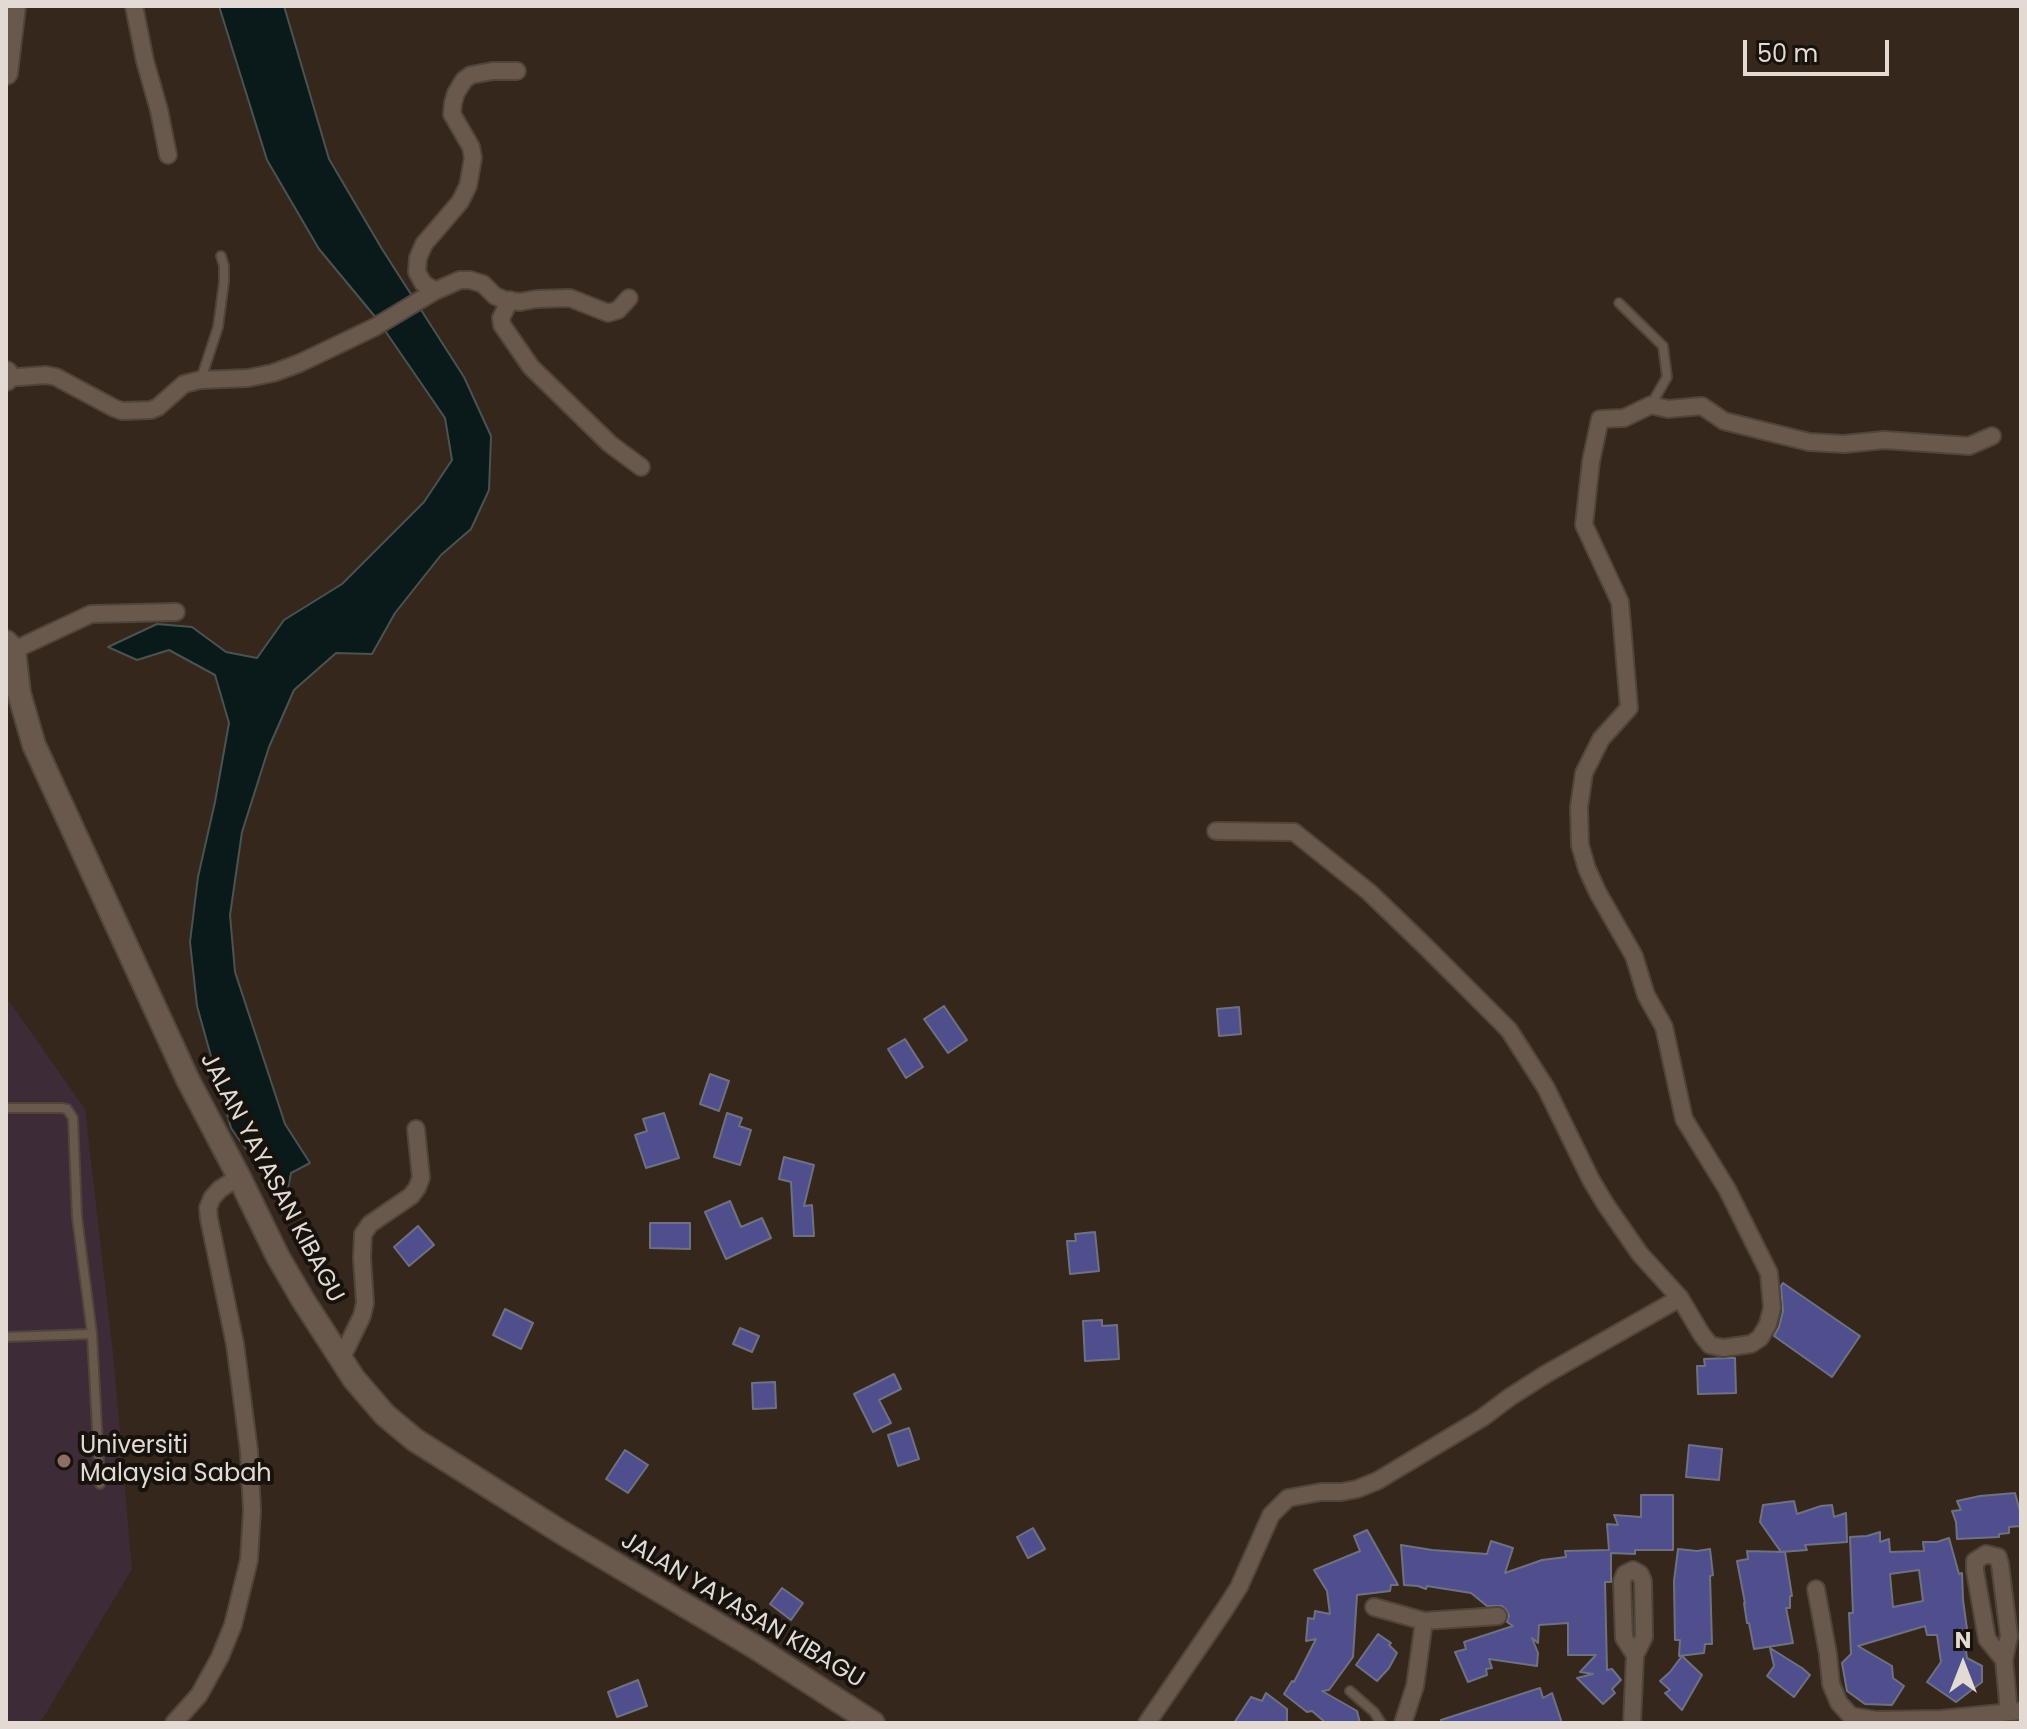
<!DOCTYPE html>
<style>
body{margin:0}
#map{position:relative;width:2027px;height:1729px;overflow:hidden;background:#35271c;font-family:Poppins,sans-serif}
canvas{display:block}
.frame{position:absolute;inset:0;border:8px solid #e3dad3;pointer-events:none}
.north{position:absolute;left:1923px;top:1625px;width:80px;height:80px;-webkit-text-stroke:6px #18120d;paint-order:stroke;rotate:0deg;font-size:22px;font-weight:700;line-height:32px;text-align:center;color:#e3dad3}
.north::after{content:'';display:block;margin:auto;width:28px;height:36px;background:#e3dad3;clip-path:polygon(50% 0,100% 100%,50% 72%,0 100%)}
.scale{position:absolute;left:1743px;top:40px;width:146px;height:36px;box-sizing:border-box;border:4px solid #e3dad3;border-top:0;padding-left:10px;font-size:24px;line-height:28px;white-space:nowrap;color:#e3dad3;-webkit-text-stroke:6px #18120d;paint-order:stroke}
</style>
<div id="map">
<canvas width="2027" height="1729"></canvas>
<div class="frame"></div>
<div class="north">N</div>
<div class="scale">50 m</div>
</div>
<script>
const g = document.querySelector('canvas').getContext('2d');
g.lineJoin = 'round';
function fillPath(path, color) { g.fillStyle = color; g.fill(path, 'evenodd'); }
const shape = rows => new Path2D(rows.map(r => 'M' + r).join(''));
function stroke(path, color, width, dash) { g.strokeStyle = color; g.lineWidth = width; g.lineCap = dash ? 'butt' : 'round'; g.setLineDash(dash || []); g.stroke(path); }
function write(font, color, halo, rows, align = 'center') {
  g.font = font + ' Poppins,sans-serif'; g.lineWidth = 8; g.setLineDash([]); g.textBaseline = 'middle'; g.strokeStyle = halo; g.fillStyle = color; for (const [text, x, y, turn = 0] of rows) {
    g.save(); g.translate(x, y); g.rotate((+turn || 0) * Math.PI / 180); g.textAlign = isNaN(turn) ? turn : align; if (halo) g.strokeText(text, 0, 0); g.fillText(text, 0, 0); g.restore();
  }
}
const education = shape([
 [6,997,85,1109,113,1353,132,1569,40,1723,6,1723]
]);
const water = shape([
 [219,6,284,6,329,159,382,249,464,377,491,436,489,490,471,529,441,555,395,613,372,654,336,653,294,690,269,747,242,832,230,915,235,972,285,1124,310,1163,291,1173,285,1204,231,1128,197,1006,190,942,198,877,215,802,229,723,215,675,169,650,137,660,108,647,157,624,192,627,226,652,257,658,284,620,342,584,424,502,452,460,445,418,377,319,319,249,267,160,219,6]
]);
const building = shape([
 [944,1006,967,1040,948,1053,924,1019,944,1006],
 [1239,1007,1241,1034,1219,1036,1217,1009,1239,1007],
 [905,1039,923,1067,906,1078,888,1049,905,1039],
 [710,1074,729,1081,719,1111,700,1104,710,1074],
 [664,1113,679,1158,646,1168,635,1135,647,1131,643,1119,664,1113],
 [727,1113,742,1118,739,1126,751,1130,740,1165,714,1157,727,1113],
 [784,1157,814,1165,804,1206,812,1205,814,1236,794,1236,791,1182,779,1179,784,1157],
 [730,1201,741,1227,762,1218,771,1238,726,1259,705,1212,730,1201],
 [650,1223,690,1223,690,1249,650,1248,650,1223],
 [418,1226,434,1245,409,1266,394,1247,418,1226],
 [1095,1232,1099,1271,1070,1274,1067,1241,1076,1241,1075,1234,1095,1232],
 [1783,1283,1860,1336,1832,1377,1774,1336,1779,1327,1783,1311,1781,1286,1783,1283],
 [505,1309,533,1323,521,1349,493,1335,505,1309],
 [1102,1320,1102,1326,1117,1325,1119,1359,1085,1361,1083,1321,1102,1320],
 [740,1328,759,1336,752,1352,733,1344,740,1328],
 [1729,1358,1735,1358,1736,1393,1698,1394,1697,1366,1705,1366,1704,1359,1729,1358],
 [894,1374,901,1389,879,1400,891,1423,873,1432,854,1394,894,1374],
 [775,1382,776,1408,753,1409,752,1383,775,1382],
 [909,1428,919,1459,898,1466,888,1435,909,1428],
 [1689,1445,1722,1449,1719,1480,1686,1477,1689,1445],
 [625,1450,648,1465,628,1493,606,1479,625,1450],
 [2015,1493,2021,1515,2021,1526,2009,1527,2009,1533,1999,1534,1999,1537,1957,1539,1956,1522,1952,1511,1961,1510,1957,1501,1980,1496,2015,1493],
 [1641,1495,1673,1495,1673,1550,1635,1550,1635,1554,1611,1553,1611,1582,1605,1582,1607,1670,1612,1669,1621,1680,1612,1689,1615,1693,1603,1704,1577,1678,1593,1674,1580,1672,1596,1655,1568,1655,1568,1623,1539,1625,1538,1643,1532,1638,1538,1653,1537,1666,1489,1659,1492,1668,1486,1669,1487,1675,1468,1682,1455,1652,1466,1649,1464,1642,1513,1626,1507,1622,1509,1616,1507,1611,1502,1606,1487,1606,1471,1593,1427,1586,1426,1589,1418,1586,1404,1585,1401,1545,1432,1550,1487,1554,1491,1541,1513,1548,1505,1573,1542,1560,1566,1557,1565,1551,1609,1550,1607,1524,1618,1525,1614,1515,1641,1517,1641,1495],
 [1794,1501,1797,1514,1821,1506,1832,1505,1834,1517,1846,1513,1847,1542,1805,1545,1807,1550,1781,1552,1760,1522,1763,1505,1794,1501],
 [1033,1528,1045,1549,1028,1558,1017,1537,1033,1528],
 [1367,1530,1398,1585,1391,1585,1390,1591,1357,1595,1353,1657,1329,1690,1322,1691,1357,1711,1360,1723,1326,1723,1312,1711,1307,1712,1284,1694,1292,1681,1294,1682,1316,1639,1306,1641,1308,1618,1314,1619,1315,1611,1330,1614,1327,1591,1314,1570,1360,1551,1354,1536,1367,1530],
 [1880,1532,1880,1542,1889,1539,1890,1552,1924,1551,1923,1542,1937,1542,1949,1538,1959,1574,1962,1573,1963,1600,1967,1629,1963,1630,1967,1658,1982,1666,1982,1682,1956,1702,1927,1682,1941,1662,1937,1635,1927,1635,1925,1626,1858,1646,1892,1666,1893,1678,1904,1686,1892,1705,1865,1704,1847,1691,1842,1663,1851,1654,1849,1613,1853,1613,1850,1537,1867,1536,1880,1532],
 [1919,1570,1923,1601,1893,1607,1890,1574,1919,1570],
 [1678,1549,1697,1551,1710,1549,1713,1575,1710,1576,1712,1644,1705,1644,1704,1653,1679,1656,1680,1640,1675,1640,1674,1581,1678,1549],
 [1747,1551,1785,1552,1792,1596,1790,1596,1790,1608,1786,1608,1793,1643,1754,1649,1749,1623,1747,1623,1744,1603,1745,1603,1737,1561,1748,1559,1747,1551],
 [782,1588,803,1603,791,1620,770,1604,782,1588],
 [1378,1634,1391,1643,1389,1645,1397,1653,1389,1668,1377,1681,1356,1665,1378,1634],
 [1770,1648,1802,1668,1810,1675,1794,1697,1767,1676,1774,1666,1770,1648],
 [1682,1656,1702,1675,1682,1710,1665,1693,1670,1690,1660,1681,1670,1672,1682,1656],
 [638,1680,647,1706,617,1717,608,1692,638,1680],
 [1540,1688,1543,1698,1552,1693,1562,1723,1441,1723,1441,1720,1540,1688],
 [1266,1693,1287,1709,1287,1723,1234,1723,1251,1697,1262,1701,1266,1693]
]);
const service = shape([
 [1619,303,1663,346,1667,377,1651,405],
 [201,379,218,327,224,282,224,266,221,256],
 [6,1108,61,1108,67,1109,73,1118,77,1217,92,1334,100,1484],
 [6,1337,92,1334],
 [1350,1691,1374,1712,1381,1723]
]);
const minor = shape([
 [134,6,145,61,159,110,168,155],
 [435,291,423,283,417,272,418,258,424,244,460,202,468,186,473,158,471,147,452,114,453,103,456,93,464,80,471,75,493,71,517,71],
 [510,300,501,318,502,325,531,367,610,444,641,467],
 [6,378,46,375,56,377,114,408,122,411,151,410,158,407,184,384,200,380,248,378,273,373,300,363,375,327,435,291,460,280,470,280,483,284,495,296,505,300,520,302,536,299,570,298,608,313,618,310,629,298],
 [14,650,91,614,176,612],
 [1216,831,1294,832,1369,892,1426,947,1509,1030,1546,1088,1591,1180,1606,1205,1640,1254,1680,1298,1702,1335,1710,1345,1723,1348,1751,1344,1760,1338,1768,1324,1772,1308,1769,1273,1727,1189,1684,1119,1664,1027,1646,995,1634,956,1598,893,1587,869,1580,845,1579,807,1584,773,1601,739,1629,708,1620,602,1584,525,1591,461,1600,419,1624,418,1651,405,1668,409,1702,406,1724,421,1809,442,1844,444,1884,440,1969,446,1992,436],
 [342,1357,362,1316,365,1303,362,1258,363,1234,370,1224,411,1196,417,1188,421,1178,416,1129],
 [1816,1589,1828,1654,1831,1684,1839,1703,1851,1716,1876,1720,1941,1719,2021,1711],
 [1374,1607,1424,1621,1498,1616],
 [2004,1660,2009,1636,2000,1564,1998,1557,1986,1554,1975,1561,1975,1571,1987,1639,2004,1660,2009,1712],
 [174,1723,199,1695,220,1657,233,1625,249,1560,252,1511,249,1451,235,1344,209,1219,208,1208,212,1198,220,1189,239,1177],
 [1147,1723,1225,1609,1239,1587,1271,1515,1288,1498,1321,1492,1341,1492,1357,1489,1377,1481,1482,1418,1510,1397,1546,1374,1680,1298],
 [1403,1723,1415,1686,1424,1621],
 [1632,1723,1635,1655,1644,1637,1643,1581,1640,1574,1633,1570,1625,1574,1622,1581,1624,1638,1635,1655]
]);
const tertiary = shape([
 [6,73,14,6],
 [6,373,6,379],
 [6,642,14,650,19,693,34,745,188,1080,239,1177,278,1257,303,1300,354,1379,385,1415,415,1440,561,1532,755,1647,873,1723]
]);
const markers = [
 [64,1461,8,"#8d6e63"]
];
const streetNames = [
 ["JALAN YAYASAN KIBAGU",271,1178,62],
 ["JALAN YAYASAN KIBAGU",742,1611,31]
];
const poiNames = [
 ["Universiti",80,1447],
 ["Malaysia Sabah",80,1475]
];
fillPath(education, '#3d2c37');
fillPath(water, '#0a1919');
stroke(water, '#4b5351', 2);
fillPath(building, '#4e4f8c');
stroke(building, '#6f7183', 2);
stroke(service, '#50453b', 12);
stroke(minor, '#50453b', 20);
stroke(tertiary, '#50453b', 26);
stroke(service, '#68594c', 8);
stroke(minor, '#68594c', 16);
stroke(tertiary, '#68594c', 22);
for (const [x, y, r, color] of markers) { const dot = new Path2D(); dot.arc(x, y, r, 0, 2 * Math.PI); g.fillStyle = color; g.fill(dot); stroke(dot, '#18120d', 3); }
write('24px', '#e3dad3', '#18120d', streetNames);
write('24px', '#e3dad3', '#18120d', poiNames, 'left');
</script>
